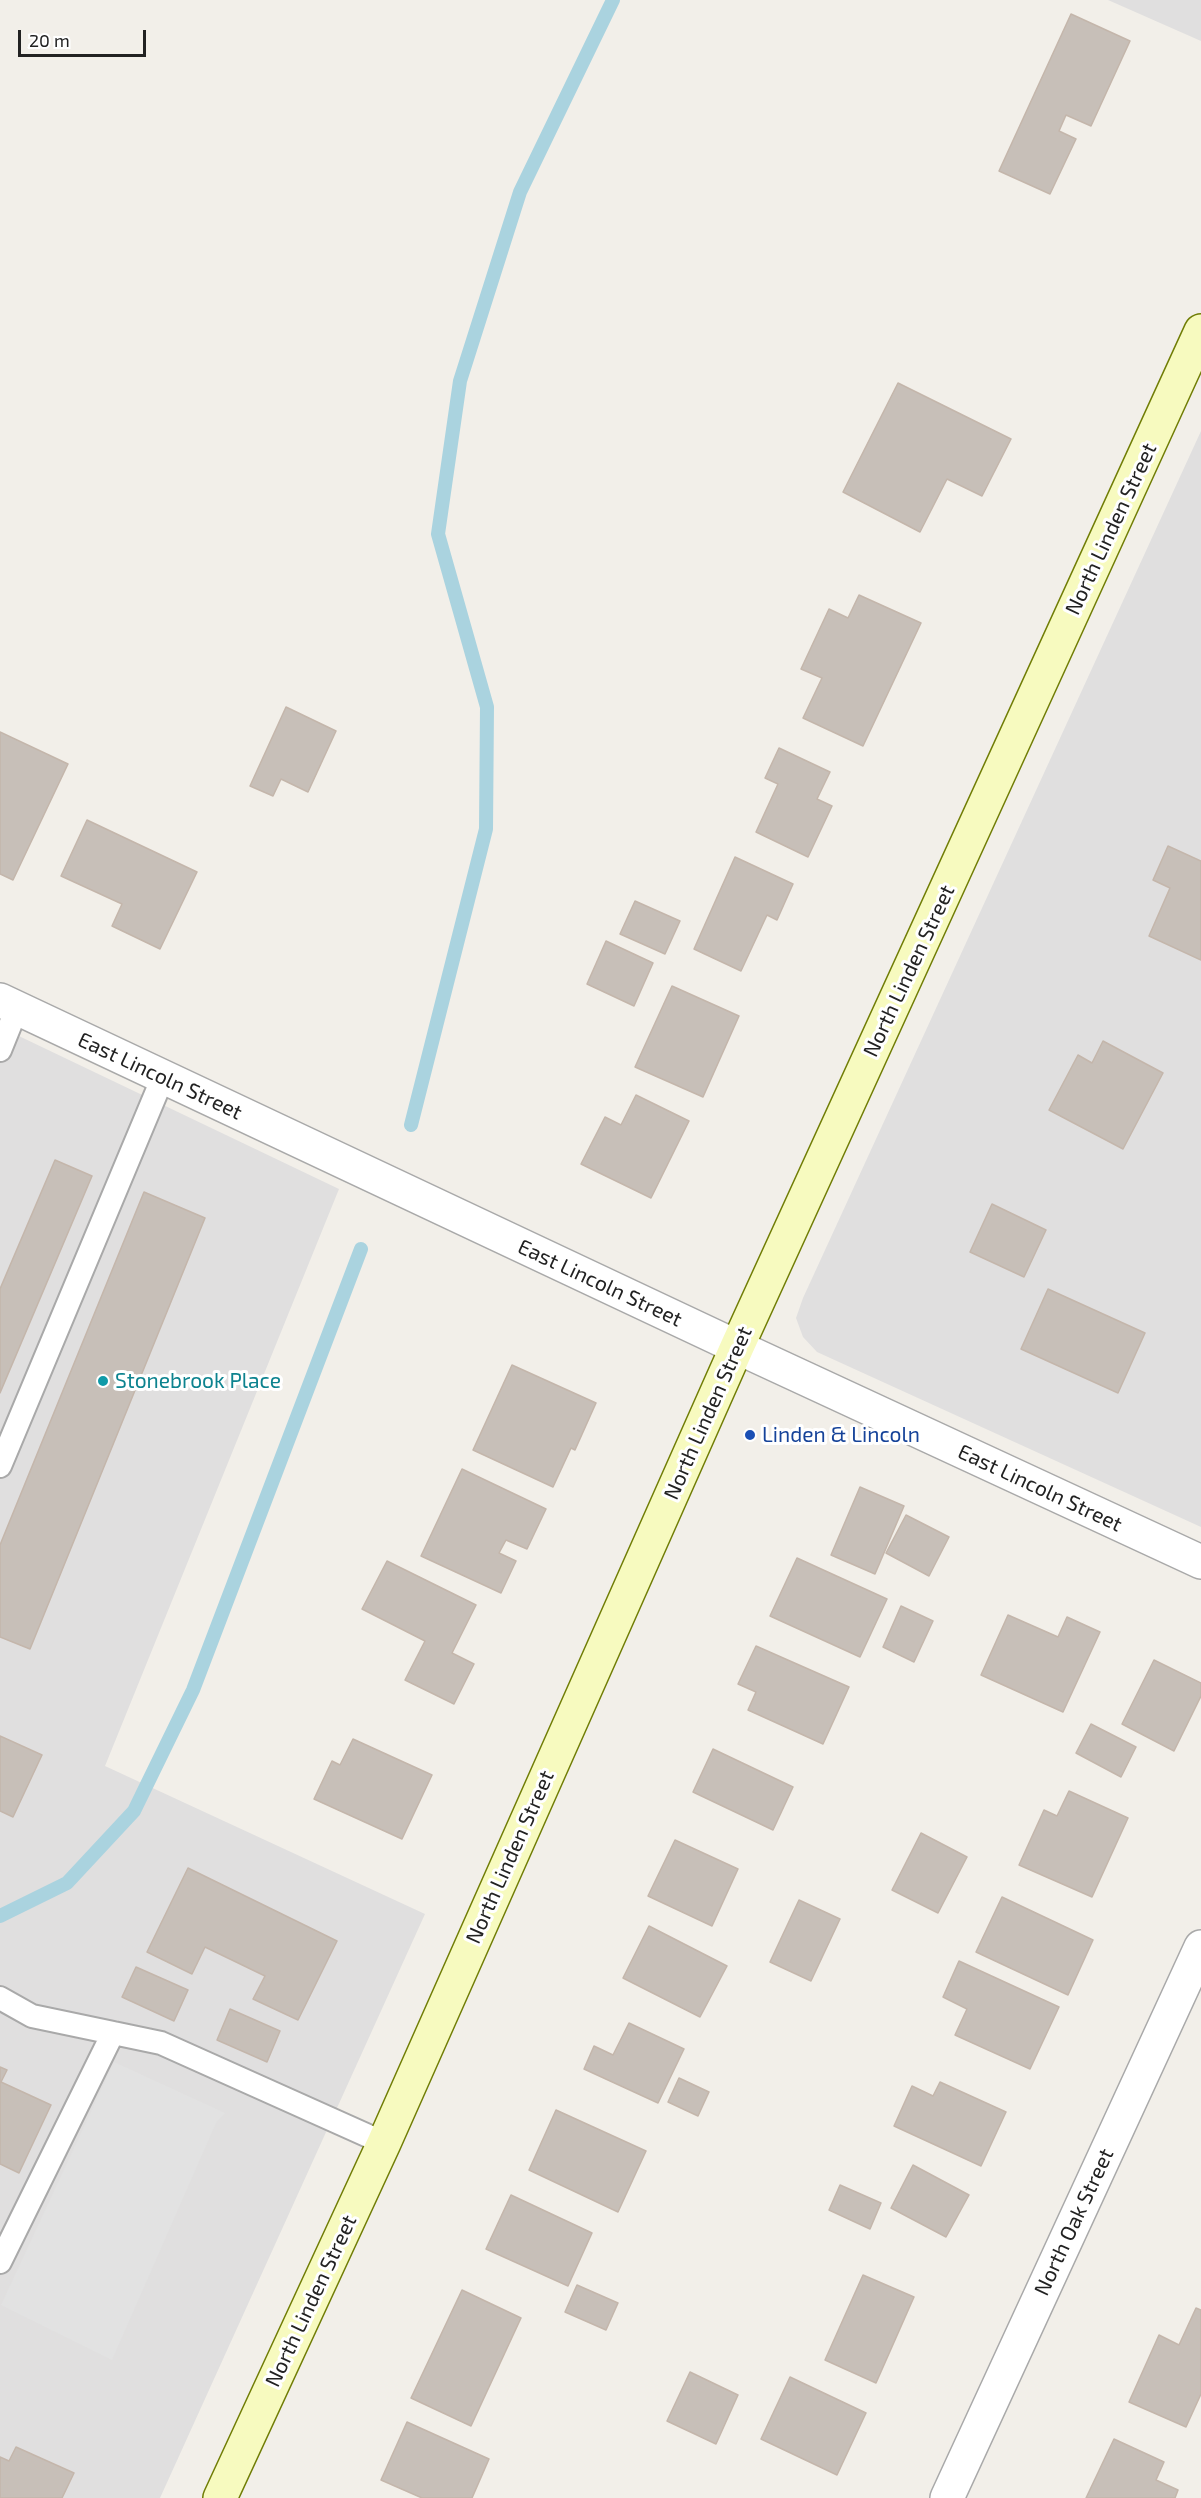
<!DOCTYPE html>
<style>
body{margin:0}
#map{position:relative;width:1201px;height:2498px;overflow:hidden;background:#f2efe9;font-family:"Exo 2",sans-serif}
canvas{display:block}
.scale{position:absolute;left:18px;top:30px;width:128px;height:27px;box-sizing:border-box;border:3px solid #222;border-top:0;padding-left:8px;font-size:18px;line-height:21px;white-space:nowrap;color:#222;-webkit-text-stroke:4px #fff;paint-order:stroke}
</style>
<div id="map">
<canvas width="1201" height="2498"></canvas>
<div class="scale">20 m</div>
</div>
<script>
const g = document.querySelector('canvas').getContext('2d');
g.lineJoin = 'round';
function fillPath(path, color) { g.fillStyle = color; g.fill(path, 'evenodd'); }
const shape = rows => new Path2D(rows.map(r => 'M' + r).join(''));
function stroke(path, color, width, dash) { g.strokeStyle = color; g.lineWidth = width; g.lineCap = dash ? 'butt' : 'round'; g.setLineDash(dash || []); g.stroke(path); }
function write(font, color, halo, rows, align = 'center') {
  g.font = font + ' "Exo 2",sans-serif'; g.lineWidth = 6; g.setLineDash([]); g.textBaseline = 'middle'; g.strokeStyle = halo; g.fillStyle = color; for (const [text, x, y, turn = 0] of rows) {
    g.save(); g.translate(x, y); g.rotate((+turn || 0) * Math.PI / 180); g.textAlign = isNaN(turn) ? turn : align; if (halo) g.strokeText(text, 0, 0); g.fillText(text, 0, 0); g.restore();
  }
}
const residential = shape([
 [1108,0,1201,0,1201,41],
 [1201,431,1201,1527,817,1352,803,1337,796,1318,803,1298],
 [0,1027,339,1189,105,1766,425,1914,160,2498,0,2498]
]);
const parking = shape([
 [114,2062,225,2113,216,2123,112,2360,1,2305]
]);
const stream = shape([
 [411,1125,486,829,487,707,438,534,460,381,520,192,613,0],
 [0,1916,67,1883,134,1811,193,1690,361,1249]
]);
const building = shape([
 [1071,14,1130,41,1091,126,1066,115,1059,131,1076,139,1050,194,999,171,1071,14],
 [898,383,1011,439,982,496,947,479,920,532,843,492,898,383],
 [859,595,921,623,863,746,803,718,822,678,801,669,829,609,848,618,859,595],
 [286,707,336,731,308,792,281,779,273,796,250,786,286,707],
 [0,732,68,764,13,880,0,874,0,732],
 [779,748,830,772,817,799,832,806,808,857,756,832,778,784,765,778,779,748],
 [87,820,197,872,160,949,112,926,122,904,61,876,87,820],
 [1168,846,1201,861,1201,960,1149,936,1170,888,1153,880,1168,846],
 [735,857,793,884,777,920,767,915,741,971,694,949,735,857],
 [635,901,680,921,665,954,620,934,635,901],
 [606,941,653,963,634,1006,587,984,606,941],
 [672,986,739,1016,703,1097,635,1067,672,986],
 [1103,1041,1163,1073,1123,1149,1049,1110,1078,1055,1092,1063,1103,1041],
 [636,1095,689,1121,651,1198,581,1164,605,1117,621,1125,636,1095],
 [55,1160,92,1176,0,1393,0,1289,55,1160],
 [144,1192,205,1218,30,1649,0,1637,0,1545,144,1192],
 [992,1204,1046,1230,1024,1277,970,1252,992,1204],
 [1048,1289,1145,1333,1118,1393,1021,1349,1048,1289],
 [512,1365,596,1403,575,1450,571,1448,553,1487,473,1450,512,1365],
 [462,1469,546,1509,527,1549,506,1540,499,1553,516,1561,501,1593,421,1556,462,1469],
 [860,1487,904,1506,875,1574,831,1555,860,1487],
 [906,1515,949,1537,929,1576,886,1553,906,1515],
 [797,1558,887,1599,860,1657,770,1616,797,1558],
 [387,1561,476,1605,452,1653,474,1664,454,1704,405,1680,425,1641,362,1609,387,1561],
 [901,1606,933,1621,914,1662,883,1647,901,1606],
 [1008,1615,1058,1637,1067,1617,1100,1632,1063,1712,981,1675,1008,1615],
 [756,1646,849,1687,823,1744,748,1710,756,1692,738,1684,756,1646],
 [1154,1660,1201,1683,1201,1696,1174,1751,1122,1724,1154,1660],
 [1091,1724,1136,1747,1121,1777,1076,1753,1091,1724],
 [0,1736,42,1755,13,1817,0,1811,0,1736],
 [353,1739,432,1775,402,1839,314,1799,332,1761,340,1765,353,1739],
 [713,1749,793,1787,773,1830,693,1792,713,1749],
 [1069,1791,1128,1818,1092,1897,1019,1865,1044,1810,1057,1816,1069,1791],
 [921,1833,967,1857,938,1913,892,1890,921,1833],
 [675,1840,738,1869,712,1926,648,1896,675,1840],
 [188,1868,337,1941,298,2020,253,1999,265,1976,205,1947,192,1974,147,1952,188,1868],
 [1002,1897,1093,1940,1068,1995,976,1952,1002,1897],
 [799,1900,840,1919,811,1981,770,1962,799,1900],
 [649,1926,727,1966,700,2017,623,1978,649,1926],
 [959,1961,1059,2007,1030,2069,955,2035,967,2009,943,1997,959,1961],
 [136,1967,188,1990,174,2021,122,1997,136,1967],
 [230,2009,280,2031,267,2062,217,2040,230,2009],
 [629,2023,684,2049,658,2103,584,2069,594,2046,613,2055,629,2023],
 [0,2067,7,2070,1,2082,51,2105,19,2173,0,2164,0,2067],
 [679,2078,709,2092,698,2116,668,2102,679,2078],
 [940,2082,1006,2112,981,2166,894,2126,912,2086,933,2096,940,2082],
 [556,2110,646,2151,618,2212,529,2170,556,2110],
 [913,2165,969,2195,946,2237,891,2208,913,2165],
 [840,2185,881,2203,870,2229,829,2210,840,2185],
 [511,2195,592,2233,568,2286,486,2249,511,2195],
 [863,2275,914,2297,876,2383,825,2360,863,2275],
 [577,2285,618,2303,606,2330,565,2312,577,2285],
 [462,2290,521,2318,471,2426,411,2398,462,2290],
 [1196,2308,1201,2310,1201,2394,1186,2427,1129,2402,1159,2335,1179,2345,1196,2308],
 [690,2372,738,2395,716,2444,667,2421,690,2372],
 [790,2377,866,2413,837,2475,761,2439,790,2377],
 [407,2422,489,2459,472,2498,422,2498,381,2480,407,2422],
 [1114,2439,1164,2462,1156,2480,1178,2490,1175,2498,1086,2498,1114,2439],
 [16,2447,74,2473,62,2498,0,2498,0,2457,9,2461,16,2447]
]);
const lane = shape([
 [0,1050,17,1008],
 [0,1466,163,1077],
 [0,1998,32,2016,161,2043,384,2143],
 [0,2262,113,2033]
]);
const street = shape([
 [0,1000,737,1347,1201,1562],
 [947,2498,1201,1947]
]);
const secondary = shape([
 [220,2498,384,2143,737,1347,1201,331]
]);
const markers = [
 [103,1381,6,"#0f9aa8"],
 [750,1435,6,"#1a4fb4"]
];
const streetNames = [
 ["North Linden Street",1111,529,-65],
 ["North Linden Street",909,971,-65],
 ["East Lincoln Street",160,1076,25],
 ["East Lincoln Street",600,1283,25],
 ["North Linden Street",708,1413,-66],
 ["East Lincoln Street",1040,1488,25],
 ["North Linden Street",510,1857,-66],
 ["North Oak Street",1074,2222,-65],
 ["North Linden Street",311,2301,-65]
];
const cultureNames = [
 ["Stonebrook Place",115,1381]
];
const transitNames = [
 ["Linden & Lincoln",762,1435]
];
fillPath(residential, '#e0dfdf');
fillPath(parking, '#e2e2e2');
stroke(stream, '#aad3df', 14);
fillPath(building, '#c7bfb8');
stroke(building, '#c4b6ab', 1.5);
stroke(lane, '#a9a9a9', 26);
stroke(street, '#a9a9a9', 36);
stroke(secondary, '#707d05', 36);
stroke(lane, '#fff', 22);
stroke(street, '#fff', 33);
stroke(secondary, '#f7fabf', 33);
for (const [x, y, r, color] of markers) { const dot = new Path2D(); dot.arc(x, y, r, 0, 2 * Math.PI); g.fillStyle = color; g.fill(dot); stroke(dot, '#fff', 2); }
write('21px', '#222', '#fff', streetNames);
write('21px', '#0d838f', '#fff', cultureNames, 'left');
write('21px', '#164399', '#fff', transitNames, 'left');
</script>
